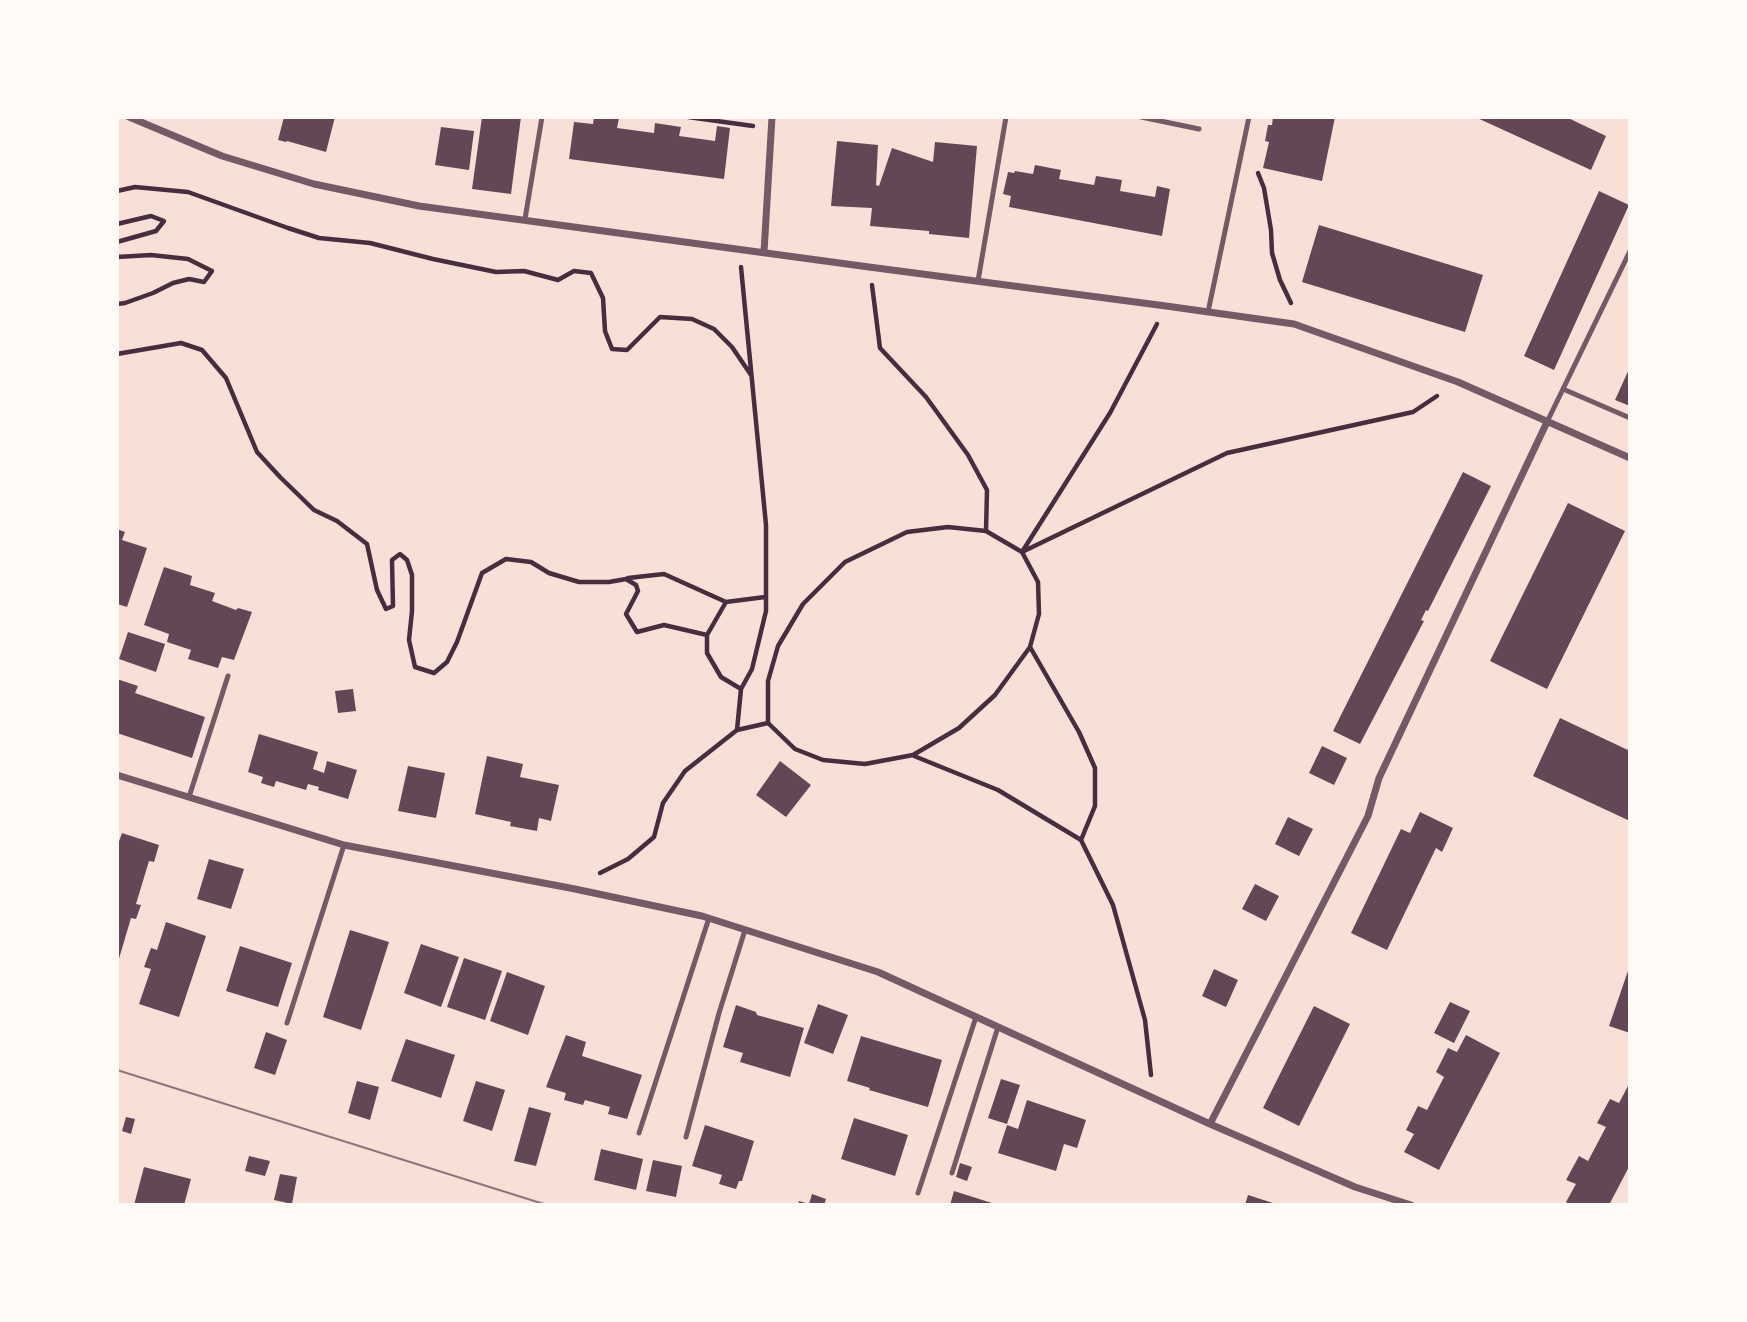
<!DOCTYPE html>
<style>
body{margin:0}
#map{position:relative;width:1747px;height:1322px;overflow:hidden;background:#f7e1d7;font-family:Literata,serif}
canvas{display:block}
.frame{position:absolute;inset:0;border:119px solid #fffaf5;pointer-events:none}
</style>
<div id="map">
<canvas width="1747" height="1322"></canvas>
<div class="frame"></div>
</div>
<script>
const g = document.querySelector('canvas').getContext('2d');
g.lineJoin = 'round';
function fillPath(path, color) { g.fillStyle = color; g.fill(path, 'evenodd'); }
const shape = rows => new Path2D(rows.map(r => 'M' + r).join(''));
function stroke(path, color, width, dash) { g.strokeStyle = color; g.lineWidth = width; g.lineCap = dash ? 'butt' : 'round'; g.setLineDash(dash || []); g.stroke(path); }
const building = shape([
 [284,117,335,117,326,152,287,141,286,142,278,140],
 [482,117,521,117,511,194,472,189],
 [594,117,619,118,617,128,654,133,655,123,681,127,679,136,715,141,717,126,730,128,724,179,569,159,574,122,593,124],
 [1273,117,1335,117,1322,181,1263,168,1269,142,1265,141,1268,125,1272,125],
 [1475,117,1566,117,1606,136,1591,170],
 [441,127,474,131,469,170,435,165],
 [837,141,878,145,876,185,879,186,892,148,933,162,935,142,977,146,969,238,929,234,929,231,870,226,872,208,831,206],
 [1035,165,1061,170,1059,179,1094,185,1096,176,1122,180,1120,191,1155,197,1157,186,1170,189,1162,236,1009,207,1011,196,1003,194,1008,172,1014,173,1015,171,1033,174],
 [1599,191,1629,205,1554,370,1524,356],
 [1319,225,1483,275,1465,332,1302,282],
 [1630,367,1630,406,1615,400],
 [1463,472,1491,486,1428,611,1426,610,1421,620,1424,621,1360,744,1333,731],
 [1568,503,1625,531,1547,689,1490,661],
 [117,529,125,532,122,540,147,548,127,607,117,604],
 [164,567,192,576,190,585,215,593,212,601,236,610,238,608,252,612,234,660,222,657,218,668,188,659,191,650,167,642,169,634,144,625],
 [128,632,165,644,156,672,119,659],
 [117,679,138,686,135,693,205,717,192,758,117,733],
 [353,689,356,711,338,713,335,691],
 [1560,718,1630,751,1630,821,1533,776],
 [259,734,318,752,313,769,324,773,327,761,357,770,348,799,318,790,319,787,308,784,306,790,276,781,274,787,261,783,263,777,248,772],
 [1322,746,1347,758,1334,785,1309,773],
 [487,756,523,764,520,777,559,785,551,821,539,818,537,831,510,826,511,822,475,814],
 [780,761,811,785,786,817,756,795],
 [408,766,445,773,436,818,398,811],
 [1420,812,1453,828,1442,852,1436,848,1387,950,1351,933,1401,829,1410,833],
 [1288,817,1313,829,1299,856,1275,844],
 [122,833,159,845,154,862,149,861,136,904,141,905,136,919,131,918,118,962,117,847],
 [209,859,244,869,231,909,197,899],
 [1255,884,1279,896,1266,921,1242,909],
 [166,922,206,936,179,1017,139,1004,151,969,144,967,151,948,157,950],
 [350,930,389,942,361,1030,323,1017],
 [421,944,459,957,441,1007,404,993],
 [240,946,292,963,278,1007,226,991],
 [464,958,502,971,485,1020,447,1007],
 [1629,968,1630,968,1630,1033,1609,1026],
 [1214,969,1238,980,1226,1007,1202,996],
 [507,972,545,986,528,1035,490,1021],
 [1450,1002,1470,1011,1454,1043,1434,1033],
 [818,1004,848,1015,833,1054,804,1043],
 [736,1005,756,1012,757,1015,804,1028,790,1077,740,1062,743,1053,723,1047],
 [1314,1006,1350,1024,1299,1126,1263,1108],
 [266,1032,287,1040,275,1075,254,1068],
 [566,1035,586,1042,582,1056,642,1075,627,1119,608,1114,610,1107,585,1100,583,1105,564,1100,566,1093,546,1087],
 [1466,1035,1500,1053,1439,1170,1404,1152,1414,1134,1406,1130,1418,1106,1427,1110,1444,1077,1436,1072,1448,1048,1457,1052],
 [861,1036,942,1060,928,1107,869,1090,870,1088,847,1081],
 [406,1039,455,1055,441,1098,391,1081],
 [1001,1079,1020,1085,1007,1124,988,1118],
 [357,1081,379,1087,370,1120,348,1113],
 [476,1081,505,1090,492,1131,463,1121],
 [1628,1086,1630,1087,1630,1165,1609,1205,1571,1205,1566,1202,1576,1184,1566,1180,1579,1156,1588,1161,1606,1127,1597,1123,1610,1099,1619,1103],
 [1027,1100,1086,1120,1077,1148,1064,1144,1056,1171,998,1153,1007,1125,1018,1129],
 [529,1107,551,1113,536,1166,514,1161],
 [126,1117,135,1119,131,1134,122,1131],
 [854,1118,908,1135,895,1176,841,1159],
 [705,1125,754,1141,742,1181,739,1181,736,1189,719,1184,722,1175,692,1166],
 [601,1149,643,1159,636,1190,594,1180],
 [249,1156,270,1161,265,1176,245,1171],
 [653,1160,682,1166,676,1197,646,1191],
 [960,1163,972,1167,967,1181,956,1177],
 [144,1167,191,1179,184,1205,134,1205],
 [280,1174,297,1177,292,1204,274,1200],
 [954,1191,995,1204,995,1205,950,1205],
 [812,1194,826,1199,824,1205,798,1205,799,1201,809,1204],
 [1248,1195,1276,1204,1276,1205,1245,1205]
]);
const path = shape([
 [688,117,753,126],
 [1258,173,1264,188,1271,230,1272,253,1280,280,1291,303],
 [117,191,135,187,188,192,288,228,319,238,370,243,433,259,496,272,524,271,558,280,574,271,591,273,603,298,605,331,612,349,627,350,660,317,692,319,714,329,732,347,751,375],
 [117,224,151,216,164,221,156,231,117,242],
 [117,257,151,255,188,259,212,271,204,282,189,279,173,283,153,293,125,303,117,304],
 [872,285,880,348,926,397,968,455,987,490,986,531],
 [117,354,181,343,202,350,226,378,257,452,280,477,314,510,337,521,367,544,377,590,386,609,393,606,392,560,400,554,407,560,412,575,412,611,409,640,415,667,434,673,447,662,457,642,482,573,506,559,531,562,549,573,579,582,609,582,626,579,636,585,638,591,626,614,637,632,664,625,707,635],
 [948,527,986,531,1022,552,1038,582,1039,614,1030,647,995,695,959,728,913,755,865,764,823,760,795,749,768,723,768,681,778,646,803,604,845,562,907,532,948,527],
 [1022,552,1227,453,1413,412,1437,396],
 [1022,552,1110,413,1157,324],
 [628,578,664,574,726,602],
 [1030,647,1079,732,1095,768,1095,806,1081,840],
 [741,689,721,677,707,653,707,635,726,602,765,597],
 [737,730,768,723],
 [914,756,998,790,1081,840,1113,905,1145,1020,1151,1075],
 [600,873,628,859,654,837,663,803,685,771,737,730,741,689,752,669,766,611,766,525,741,267]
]);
const service = shape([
 [1141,117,1199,129],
 [525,219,542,117],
 [978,281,1006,117],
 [1208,312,1249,117],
 [1563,389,1630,418],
 [1547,422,1630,251],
 [189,797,228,676],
 [287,1023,344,845],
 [639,1133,709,918],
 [686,1137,719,1013,745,930],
 [952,1173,998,1027],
 [918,1193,976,1017]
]);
const minor = shape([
 [129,117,222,156,314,184,419,206,869,267,1166,306,1294,324,1458,382,1630,458],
 [764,252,772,117],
 [117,775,344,845,575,889,702,916,878,972,1210,1124,1355,1187,1411,1205],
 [1210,1124,1368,816,1379,778,1547,422]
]);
const tram = shape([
 [117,1070,547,1205]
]);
fillPath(building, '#644757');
stroke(path, '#4a2c40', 4.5);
stroke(service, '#755966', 5);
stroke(minor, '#755966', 7);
stroke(tram, '#8f747c', 2);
</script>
